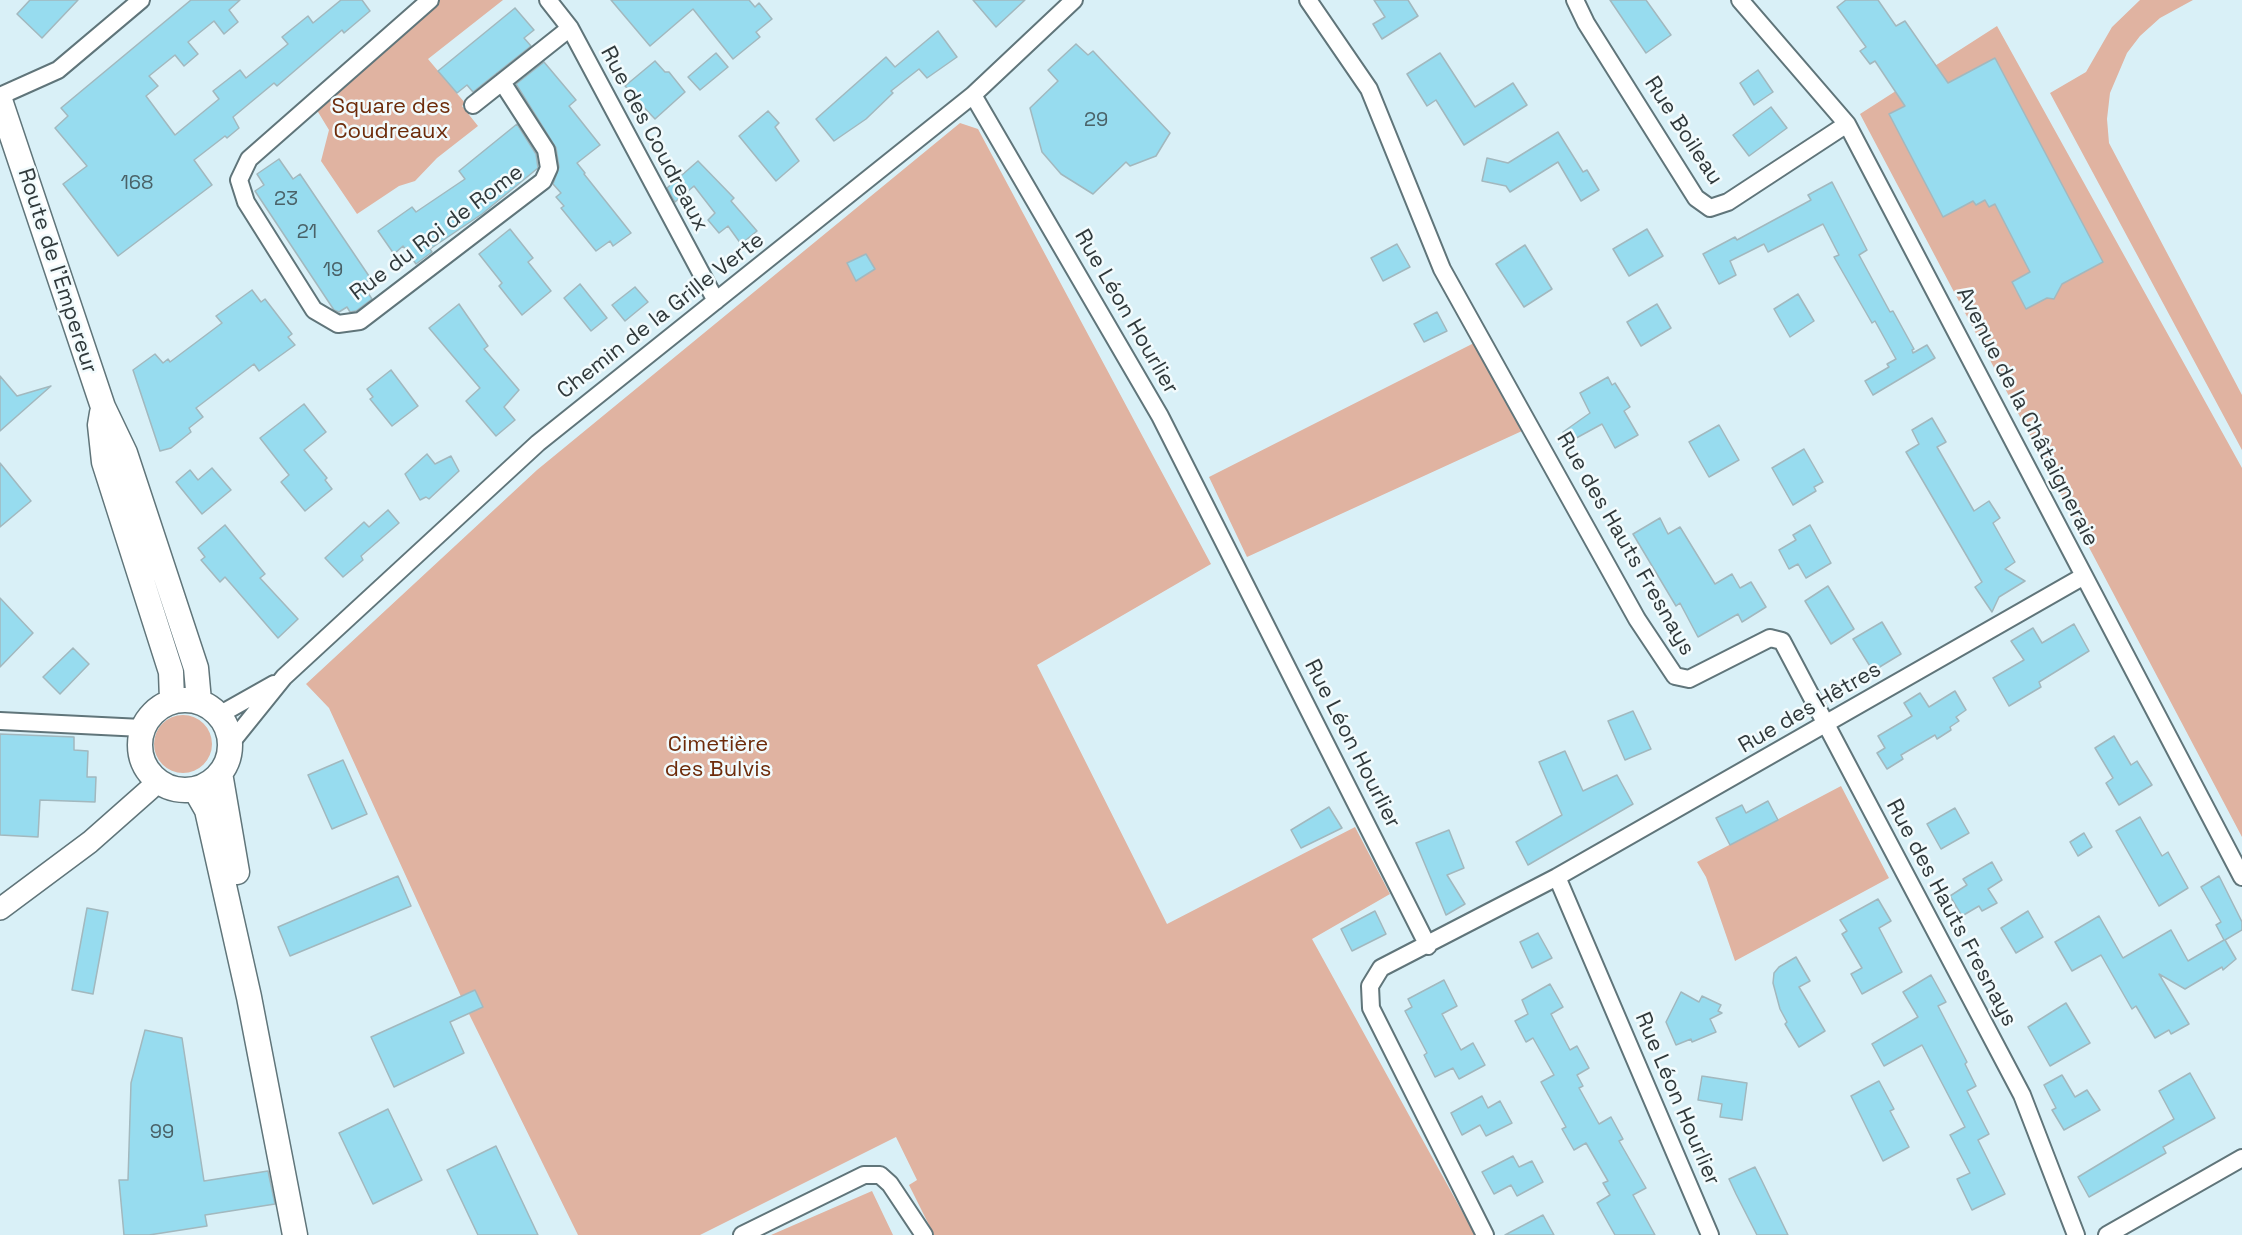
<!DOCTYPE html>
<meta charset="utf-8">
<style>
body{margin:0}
canvas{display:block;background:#d9f0f7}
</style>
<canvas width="2242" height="1235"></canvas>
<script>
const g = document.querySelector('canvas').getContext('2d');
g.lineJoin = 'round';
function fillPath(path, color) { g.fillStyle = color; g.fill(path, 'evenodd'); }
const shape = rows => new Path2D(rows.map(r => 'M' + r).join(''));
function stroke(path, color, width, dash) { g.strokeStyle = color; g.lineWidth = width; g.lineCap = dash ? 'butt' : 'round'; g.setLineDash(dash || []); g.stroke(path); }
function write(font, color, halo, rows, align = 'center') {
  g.font = font + ' "Space Grotesk",sans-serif'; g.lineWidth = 5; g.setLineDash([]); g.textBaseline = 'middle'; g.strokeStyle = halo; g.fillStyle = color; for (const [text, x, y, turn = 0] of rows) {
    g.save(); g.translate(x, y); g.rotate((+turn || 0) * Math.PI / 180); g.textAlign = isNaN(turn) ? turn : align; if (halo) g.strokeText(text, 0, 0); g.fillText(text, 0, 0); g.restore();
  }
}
const green = shape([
 [438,0,503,0,428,59,465,103,462,106,478,126,437,158,415,181,399,186,357,214,321,161,329,130,315,107],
 [2140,0,2193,0,2160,18,2140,36,2127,53,2110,93,2107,119,2109,143,2242,395,2242,450,2050,93,2086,72,2112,27],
 [1997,26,2242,468,2242,837,1860,114],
 [960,123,978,129,1211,564,1037,665,1167,924,1355,827,1390,894,1312,939,1475,1235,934,1235,909,1185,917,1180,896,1137,700,1235,578,1235,469,1014,329,708,306,684,537,470],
 [1474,343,1522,431,1247,557,1209,477],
 '154 744a29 29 0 1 1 58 0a29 29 0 1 1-58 0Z',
 [1841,786,1889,878,1735,961,1706,877,1697,862],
 [872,1191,893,1235,771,1235]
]);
const building = shape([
 [30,0,78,0,42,38,17,14,30,0],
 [191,0,240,0,229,10,238,22,224,34,214,21,188,42,198,54,184,66,175,55,149,76,158,86,146,96,175,135,219,99,213,91,240,70,246,78,288,44,282,37,308,16,313,23,341,0,362,0,370,11,344,33,342,30,277,86,274,83,233,117,239,128,227,138,225,136,194,160,212,185,118,256,63,184,87,166,55,128,68,116,61,108,191,0],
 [611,0,749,0,755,7,759,3,772,19,756,32,760,37,733,59,693,9,650,46,611,0],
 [973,0,1025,0,996,27,973,0],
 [1374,0,1408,0,1418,16,1382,39,1373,24,1385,17,1374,0],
 [1610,0,1646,0,1671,35,1646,53,1610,0],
 [1846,0,1878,0,1896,26,1905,21,1948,83,1995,58,2103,262,2062,284,2054,299,2047,298,2026,309,2012,282,2030,272,1995,204,1989,207,1985,200,1976,205,1973,201,1943,217,1889,114,1905,106,1875,61,1870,64,1860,51,1866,47,1837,7,1846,0],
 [515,8,534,30,524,38,531,46,473,92,467,85,457,93,438,71,515,8],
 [938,31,957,57,927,78,919,69,891,91,893,93,866,119,834,141,816,119,886,57,895,67,938,31],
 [1076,44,1088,55,1093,51,1170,133,1156,156,1130,166,1126,162,1093,194,1061,174,1042,152,1030,108,1058,81,1048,70,1076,44],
 [716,53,728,67,700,90,688,77,716,53],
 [1440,53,1475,107,1513,83,1527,105,1464,145,1436,100,1427,106,1407,74,1440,53],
 [655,61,665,72,669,72,685,92,655,119,637,100,631,99,631,92,625,86,655,61],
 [544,62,576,100,569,106,600,145,577,163,585,173,584,174,631,233,613,246,610,241,596,251,561,208,564,206,556,197,561,193,553,184,559,167,556,148,516,84,544,62],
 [1758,70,1773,92,1754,105,1740,83,1758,70],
 [1771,107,1787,128,1749,156,1733,135,1771,107],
 [768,111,779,123,775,127,799,161,776,181,739,136,768,111],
 [517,124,536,154,538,168,482,214,430,249,432,252,416,264,403,246,394,254,378,231,412,207,416,212,465,179,459,171,517,124],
 [1558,132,1583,172,1587,170,1599,190,1581,201,1558,162,1510,192,1506,186,1482,181,1487,158,1508,163,1558,132],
 [279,159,293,179,300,174,371,279,362,284,372,299,356,311,350,312,347,307,339,312,334,310,255,191,264,185,257,174,279,159],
 [698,161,734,198,731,201,757,231,741,244,728,226,719,233,708,220,715,213,694,186,675,202,667,188,698,161],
 [1832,182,1867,250,1859,255,1890,312,1893,311,1914,349,1912,350,1913,353,1927,345,1935,358,1873,395,1865,381,1889,367,1887,364,1896,359,1875,321,1872,323,1834,257,1839,255,1823,224,1768,252,1764,244,1730,261,1736,275,1719,284,1703,254,1735,237,1737,240,1811,200,1808,195,1832,182],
 [510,229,533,258,528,262,551,291,522,315,499,286,502,283,479,254,510,229],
 [1647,229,1663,256,1629,276,1613,249,1647,229],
 [1397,244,1410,267,1383,281,1371,258,1397,244],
 [1525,245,1552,289,1524,307,1496,264,1525,245],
 [866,254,875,269,856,281,847,263,866,254],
 [580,284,607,318,591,331,564,298,580,284],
 [635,287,648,302,625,321,612,305,635,287],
 [252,290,261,302,265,299,292,334,288,337,295,345,259,371,254,364,196,408,203,417,189,428,191,432,171,448,160,451,133,370,155,354,163,363,168,359,170,362,222,323,216,316,252,290],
 [1798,294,1814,321,1790,337,1774,309,1798,294],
 [459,304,488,346,484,349,519,390,504,407,515,420,496,436,466,401,480,388,429,328,459,304],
 [1657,304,1671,328,1641,346,1627,322,1657,304],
 [1437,312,1447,331,1424,342,1414,324,1437,312],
 [391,370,418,406,392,426,370,399,373,397,367,389,391,370],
 [0,376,17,396,51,386,0,431,0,376],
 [1608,377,1612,385,1615,383,1630,407,1624,411,1638,435,1615,448,1602,424,1569,442,1563,432,1590,413,1580,393,1608,377],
 [304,404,326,432,304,450,327,478,325,480,332,489,305,511,281,482,289,475,260,438,304,404],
 [1932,418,1946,442,1937,447,1974,511,1989,501,2000,518,1993,523,2015,562,2005,569,2025,581,1999,597,1992,612,1975,587,1982,582,1906,452,1919,444,1912,430,1932,418],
 [1719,425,1739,460,1709,477,1689,442,1719,425],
 [1804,449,1823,482,1814,487,1816,491,1793,505,1772,468,1804,449],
 [427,454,435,464,451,456,459,471,429,499,426,497,420,500,405,474,427,454],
 [0,463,31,501,0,527,0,463],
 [212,468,231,490,202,514,176,482,190,470,198,480,212,468],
 [388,510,399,523,361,556,363,560,343,577,325,558,364,522,369,527,388,510],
 [1660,518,1668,534,1680,527,1715,584,1732,574,1740,588,1751,582,1766,607,1742,622,1738,614,1698,637,1680,603,1676,606,1633,534,1660,518],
 [225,525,265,574,260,578,298,619,278,638,225,577,220,582,201,560,205,557,198,548,225,525],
 [1810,525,1831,563,1806,578,1798,564,1789,569,1779,550,1796,540,1793,535,1810,525],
 [1828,586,1854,629,1831,644,1805,601,1828,586],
 [0,598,33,633,0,667,0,598],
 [1882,622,1901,654,1873,671,1853,639,1882,622],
 [2074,624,2089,651,2039,682,2041,687,2009,706,1993,678,2024,660,2011,641,2033,628,2042,643,2074,624],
 [73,648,89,664,60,694,43,677,73,648],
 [1955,691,1966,710,1956,717,1959,721,1950,727,1951,730,1937,739,1935,735,1901,755,1903,759,1887,769,1877,753,1885,748,1878,736,1912,716,1904,703,1920,693,1929,707,1955,691],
 [1633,711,1651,749,1625,760,1608,721,1633,711],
 [0,734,74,737,74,750,88,751,87,777,96,777,95,802,40,800,38,837,0,835,0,734],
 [2114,736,2131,765,2137,761,2152,785,2119,805,2106,783,2113,778,2095,748,2114,736],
 [1565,751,1583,791,1617,775,1633,804,1528,865,1516,842,1562,815,1539,762,1565,751],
 [343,760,367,814,332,829,308,775,343,760],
 [1768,801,1778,820,1730,845,1716,818,1742,805,1746,813,1768,801],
 [1329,807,1342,828,1301,848,1291,830,1329,807],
 [1955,808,1969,833,1941,849,1927,824,1955,808],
 [2140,817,2162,856,2168,852,2188,888,2159,906,2116,831,2140,817],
 [1449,830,1464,868,1447,875,1465,904,1446,915,1416,843,1449,830],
 [2084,833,2092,847,2078,856,2070,842,2084,833],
 [1992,862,2002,880,1988,889,1997,903,1982,911,1979,906,1962,916,1950,896,1967,885,1963,879,1992,862],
 [398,876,411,906,290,956,278,927,398,876],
 [2219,876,2242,922,2242,930,2225,940,2236,959,2223,970,2222,967,2185,989,2159,974,2189,1024,2171,1034,2169,1030,2155,1038,2136,1006,2132,1009,2101,955,2072,971,2055,942,2099,916,2123,958,2171,930,2188,961,2224,940,2216,925,2221,922,2201,887,2219,876],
 [1878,899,1891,921,1879,928,1902,972,1862,994,1851,974,1862,968,1842,934,1847,931,1840,920,1878,899],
 [87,908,108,912,93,994,72,990,87,908],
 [1375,911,1386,934,1352,951,1341,929,1375,911],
 [2028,911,2043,937,2016,953,2001,928,2028,911],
 [1538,933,1552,958,1532,968,1520,942,1538,933],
 [1796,957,1810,981,1799,987,1825,1031,1799,1047,1785,1024,1787,1022,1780,1009,1773,983,1774,973,1779,967,1796,957],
 [1931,975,1946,1002,1938,1006,1967,1062,1965,1064,1976,1086,1967,1091,1989,1134,1978,1140,2005,1194,1972,1210,1957,1179,1970,1173,1950,1135,1965,1127,1922,1045,1884,1066,1872,1044,1918,1017,1903,992,1931,975],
 [1444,980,1457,1006,1442,1014,1461,1050,1473,1043,1485,1065,1459,1079,1453,1068,1435,1077,1424,1055,1427,1053,1405,1011,1412,1007,1408,999,1444,980],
 [1550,984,1563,1007,1551,1014,1570,1050,1577,1046,1589,1068,1577,1075,1583,1086,1579,1088,1599,1124,1611,1117,1623,1139,1619,1141,1646,1188,1633,1195,1655,1235,1615,1235,1597,1203,1610,1195,1603,1183,1608,1181,1586,1143,1574,1150,1562,1129,1566,1127,1541,1082,1554,1075,1533,1038,1526,1042,1515,1021,1528,1014,1522,1000,1550,984],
 [475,990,483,1007,450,1022,464,1053,394,1087,371,1037,475,990],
 [1681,992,1699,1002,1702,996,1721,1005,1718,1011,1722,1013,1710,1019,1716,1032,1692,1042,1691,1039,1676,1045,1666,1022,1681,992],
 [2066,1003,2090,1043,2050,1066,2028,1027,2066,1003],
 [145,1030,182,1038,204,1181,268,1171,275,1204,205,1215,207,1226,149,1235,124,1235,119,1180,128,1180,131,1083,145,1030],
 [2190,1073,2215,1118,2163,1147,2166,1153,2089,1197,2078,1177,2174,1119,2159,1091,2190,1073],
 [2062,1075,2075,1097,2087,1090,2100,1110,2064,1130,2052,1110,2056,1108,2044,1085,2062,1075],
 [1702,1076,1747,1083,1742,1120,1720,1117,1722,1104,1698,1100,1702,1076],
 [1879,1081,1894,1109,1890,1111,1909,1147,1883,1161,1851,1096,1879,1081],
 [1482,1096,1488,1108,1500,1101,1512,1123,1486,1136,1480,1125,1462,1135,1451,1113,1482,1096],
 [388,1109,422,1180,373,1204,339,1133,388,1109],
 [496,1146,538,1235,478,1235,447,1170,496,1146],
 [1513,1156,1519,1167,1532,1161,1543,1182,1517,1196,1511,1185,1494,1194,1482,1172,1513,1156],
 [1755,1167,1762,1181,1788,1235,1757,1235,1736,1194,1729,1179,1755,1167],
 [1543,1215,1554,1235,1505,1235,1543,1215]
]);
const minor = shape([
 [430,0,249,159,239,180,246,202,314,310,338,324,360,321,543,181,549,168,546,150,502,82,473,105],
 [548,0,570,28,716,301],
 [1308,0,1369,89,1442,269,1637,619,1675,676,1689,679,1770,638,1782,641,2022,1095,2076,1235],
 [1575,0,1586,23,1696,198,1710,208,1728,202,1847,124],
 [1740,0,1847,124,2242,877],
 [502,82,570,28],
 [973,95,1160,416,1428,946],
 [0,96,58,70,141,0],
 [219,715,274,684],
 [0,721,142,728],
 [230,744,284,677,538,443,973,95,1074,0],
 [1557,877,2084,576],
 [742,1235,864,1175,880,1175,890,1184,924,1235],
 [1485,1235,1371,1008,1370,986,1381,968,1557,877,1710,1235],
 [2107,1235,2242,1158]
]);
const tertiary = shape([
 [0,909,90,842,150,789,156,780]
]);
const secondary = shape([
 [0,100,103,407,125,453,196,668,199,701],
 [102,413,100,425,104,462,171,672,172,700],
 '140 745a45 45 0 1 1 90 0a45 45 0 1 1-90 0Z',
 [220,773,237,872],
 [195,789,207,810,249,997,295,1235]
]);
const numberNames = [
 ["29",1096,121],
 ["168",137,184],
 ["23",286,200],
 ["21",307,233],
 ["19",333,271],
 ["99",162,1133]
];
const parkNames = [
 ["Square des",391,107],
 ["Coudreaux",391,132],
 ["Cimetière",718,745],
 ["des Bulvis",718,770]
];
const streetNames = [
 ["Rue Boileau",1683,131,57],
 ["Rue des Coudreaux",654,139,62],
 ["Rue du Roi de Rome",437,233,-37],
 ["Route de l'Empereur",57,271,72],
 ["Rue Léon Hourlier",1126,312,60],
 ["Chemin de la Grille Verte",661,316,-38],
 ["Avenue de la Châtaigneraie",2027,417,63],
 ["Rue des Hauts Fresnays",1625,544,60],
 ["Rue des Hêtres",1810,708,-30],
 ["Rue Léon Hourlier",1352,744,63],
 ["Rue des Hauts Fresnays",1951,913,62],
 ["Rue Léon Hourlier",1677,1099,67]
];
fillPath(green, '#e0b3a1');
fillPath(building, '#97dcef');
stroke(building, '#a2b8be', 1.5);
stroke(minor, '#60757a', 20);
stroke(tertiary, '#60757a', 24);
stroke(secondary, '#60757a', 27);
stroke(minor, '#fff', 16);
stroke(tertiary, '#fff', 21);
stroke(secondary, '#fff', 24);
write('20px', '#4a6268', null, numberNames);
write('22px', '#6d2b0a', '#f2fbfd', parkNames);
write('22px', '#30393b', '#f2fbfd', streetNames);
</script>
